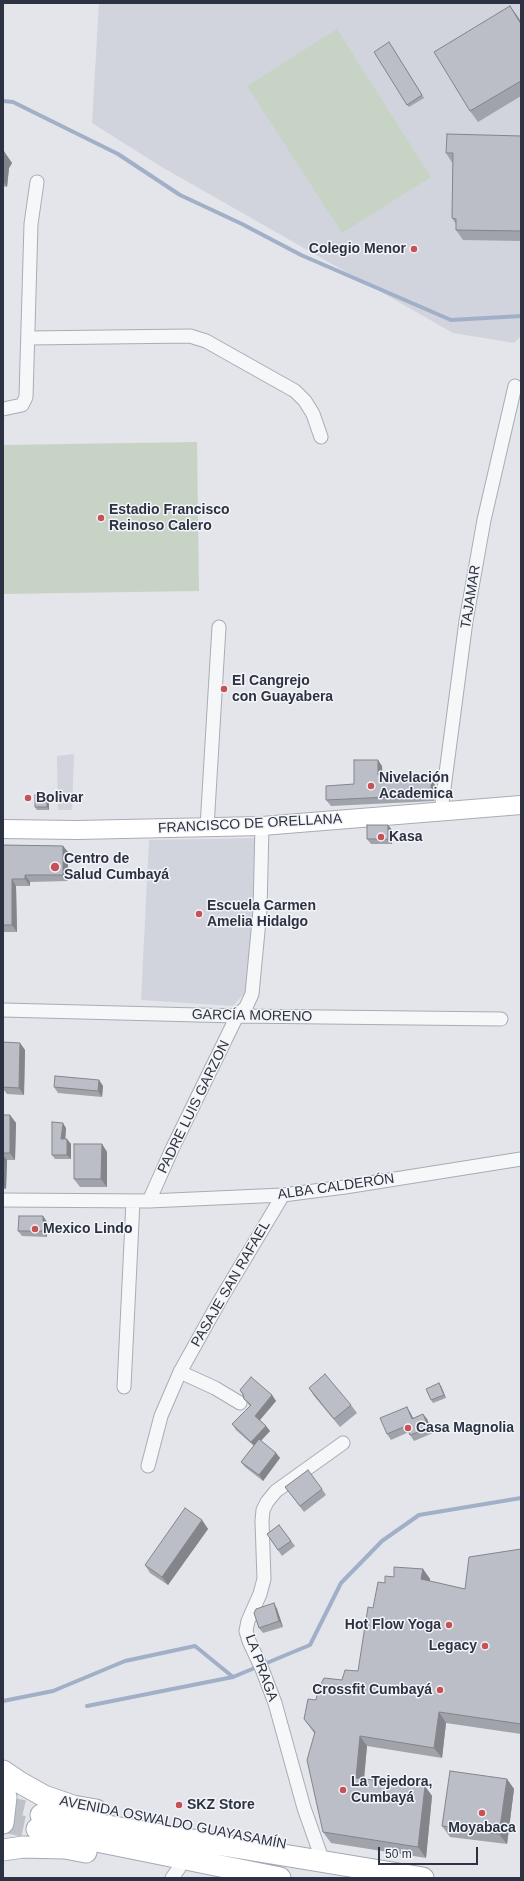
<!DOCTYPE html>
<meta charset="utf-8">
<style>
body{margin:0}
#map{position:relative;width:524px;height:1881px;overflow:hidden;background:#e3e5ea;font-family:Arial,sans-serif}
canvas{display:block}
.frame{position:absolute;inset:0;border:4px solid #2c3242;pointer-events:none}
.scale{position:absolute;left:378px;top:1847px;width:100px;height:18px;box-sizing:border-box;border:2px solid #2c3242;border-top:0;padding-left:5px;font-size:12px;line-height:14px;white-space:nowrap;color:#2c3242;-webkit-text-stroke:3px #f3f4f8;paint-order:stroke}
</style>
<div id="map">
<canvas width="524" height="1881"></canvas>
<div class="frame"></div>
<div class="scale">50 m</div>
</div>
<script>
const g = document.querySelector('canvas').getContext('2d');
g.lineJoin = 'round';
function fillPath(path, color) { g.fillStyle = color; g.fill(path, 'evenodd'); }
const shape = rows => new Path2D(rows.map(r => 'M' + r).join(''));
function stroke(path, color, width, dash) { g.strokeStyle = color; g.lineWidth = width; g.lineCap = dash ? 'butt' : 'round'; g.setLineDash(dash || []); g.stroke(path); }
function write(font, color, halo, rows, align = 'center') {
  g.font = font + ' Arial,sans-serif'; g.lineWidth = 3; g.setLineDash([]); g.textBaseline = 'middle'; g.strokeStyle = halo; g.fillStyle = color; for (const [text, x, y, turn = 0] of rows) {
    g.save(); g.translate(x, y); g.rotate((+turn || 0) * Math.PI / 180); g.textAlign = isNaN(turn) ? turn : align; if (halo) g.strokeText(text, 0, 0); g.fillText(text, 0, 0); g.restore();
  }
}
const built = shape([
 [99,3,521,3,521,336,514,343,453,333,160,166,92,123],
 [74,754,72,810,58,810,57,756],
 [256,838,250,987,233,1006,141,1000,149,840]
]);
const green = shape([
 [337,29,431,177,342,233,247,86],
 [197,442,199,591,3,594,3,445]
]);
const stream = shape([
 [3,101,13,102,118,154,180,195,242,224,301,255,451,320,521,316],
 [3,1701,53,1691,125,1661,195,1646,233,1677],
 [87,1706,233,1677,310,1645,341,1583,382,1541,419,1515,521,1498]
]);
const primaryTunnel = shape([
 [3,1806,41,1815],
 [3,1822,37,1829]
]);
const street = shape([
 [28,338,190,336,206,341,295,391,305,401,313,414,321,437],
 [3,409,22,405,26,397,31,224,37,182],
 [441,811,466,621,484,520,515,386],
 [207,827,219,627],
 [3,1010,237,1016,501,1019],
 [3,1200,149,1201,283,1195,345,1187,521,1159],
 [149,1201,173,1147,237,1016,246,1007,252,994,260,910,262,826],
 [180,1372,215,1388,240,1403],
 [124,1387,133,1201],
 [148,1466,161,1416,180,1372,219,1302,283,1195],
 [321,1856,304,1808,275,1703,262,1669,249,1641,246,1631,248,1621,260,1594,264,1579,262,1521,263,1510,267,1502,276,1491,343,1443],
 [172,1878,179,1868]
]);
const secondary = shape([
 [3,829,77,830,262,826,521,805]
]);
const primary = shape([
 [3,1771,19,1782,44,1796,73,1806,96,1810],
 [3,1787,6,1797,3,1823],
 [41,1815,423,1878],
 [37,1829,280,1878],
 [3,1850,23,1847,65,1848,86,1852]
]);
const wall = shape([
 [510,6,521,22,521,96,478,122,470,111],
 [389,42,424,98,409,107,407,105],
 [521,136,521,241,463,240,456,230,456,224,452,218,453,164,446,153],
 [3,150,12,163,9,168,7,187,3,186],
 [382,766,382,775,398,774,403,782,432,780,436,787,434,801,331,806,326,800,354,784],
 [49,797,49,810,37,810,35,807],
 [388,825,392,830,392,844,371,844,367,839],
 [3,845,63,846,68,852,68,881,30,882,30,886,16,886,17,932,3,932],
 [20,1043,25,1050,24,1095,7,1094,3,1089,3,1087],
 [99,1080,103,1086,102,1097,58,1093,54,1087],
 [3,1115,10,1115,16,1123,15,1160,7,1160,6,1189,3,1189],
 [66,1128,65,1139,71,1144,71,1159,55,1159,52,1155],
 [102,1144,107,1152,107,1187,80,1187,74,1179],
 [43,1216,47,1222,47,1237,22,1236,18,1231],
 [441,1386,446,1398,433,1403,431,1400],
 [309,1388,351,1405,357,1413,340,1427,314,1396],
 [240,1390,272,1395,276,1401,260,1420,266,1426,270,1431,261,1441,276,1453,280,1458,263,1481,245,1467,241,1462,254,1446,236,1430,232,1424,250,1406,244,1399,243,1396],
 [410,1412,413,1418,423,1414,427,1419,433,1433,414,1441,410,1435,409,1432,391,1440,387,1434],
 [285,1487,322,1489,326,1495,304,1512],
 [202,1520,208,1529,168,1585,150,1573,145,1565],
 [279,1525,295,1546,282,1556,267,1534],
 [521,1549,521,1734,446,1723,442,1758,367,1746,364,1779,425,1786,432,1796,426,1858,331,1843,323,1832,314,1733,304,1719,316,1700,342,1680,358,1671,373,1608,385,1583,394,1577,423,1569,430,1579,430,1581,465,1589],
 [274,1603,277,1609,283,1627,263,1633,259,1628],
 [507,1779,514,1789,507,1844,450,1837,442,1826]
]);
const shadedWall = shape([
 [510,6,518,17,521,22,521,24],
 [3,150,12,163,9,168,7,187,3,181],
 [378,760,382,766,383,781,378,775],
 [432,780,436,787,434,801,430,795],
 [47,795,49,797,49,810,47,807],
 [388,825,392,830,392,844,388,839],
 [63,846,68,852,68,881,63,875],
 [25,875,30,882,30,886,25,879],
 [12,879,16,886,17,932,12,925],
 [20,1043,25,1050,24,1095,19,1088],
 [99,1080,103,1086,102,1097,98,1091],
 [10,1115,16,1123,15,1160,10,1153],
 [63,1123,66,1128,65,1144,61,1139],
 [67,1139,71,1144,71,1159,67,1155],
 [102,1144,107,1152,107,1187,101,1179],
 [3,1155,7,1160,6,1189,3,1185],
 [43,1216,47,1222,47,1237,43,1231],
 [439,1383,441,1386,446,1398,444,1395],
 [272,1395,276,1401,259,1421,255,1416],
 [407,1407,410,1412,416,1424,412,1419],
 [423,1414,427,1419,433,1433,429,1428],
 [266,1426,270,1431,255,1447,251,1442],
 [276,1453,280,1458,263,1481,259,1475],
 [202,1520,208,1529,168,1585,162,1577],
 [423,1569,430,1579,428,1590,421,1579],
 [274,1603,277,1609,283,1627,279,1621],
 [439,1712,446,1723,442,1758,434,1748],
 [360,1736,367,1746,363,1789,356,1778],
 [507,1779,514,1789,507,1844,499,1834],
 [425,1786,432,1796,426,1858,418,1847]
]);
const building = shape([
 [510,6,521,24,521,81,470,111,434,52,510,6],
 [389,42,422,95,407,105,374,52,389,42],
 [447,134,521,136,521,231,456,230,456,219,452,218,453,153,446,153,447,134],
 [3,150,5,154,3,158,3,150],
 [354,760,378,760,378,775,398,774,402,782,432,780,430,795,326,800,326,786,354,784,354,760],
 [35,795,47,795,47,807,35,807,35,795],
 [367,825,388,825,388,839,367,839,367,825],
 [3,845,63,846,63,875,25,875,25,879,12,879,12,925,3,925,3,845],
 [3,1042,20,1043,19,1088,3,1087,3,1042],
 [55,1076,99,1080,98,1091,54,1087,55,1076],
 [3,1115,10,1115,10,1153,3,1153,3,1115],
 [52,1122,63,1123,61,1139,67,1139,67,1155,52,1155,52,1122],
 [74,1144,102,1144,101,1179,74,1179,74,1144],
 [19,1216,43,1216,43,1231,18,1231,19,1216],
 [325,1374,351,1405,334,1419,309,1388,325,1374],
 [251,1377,272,1395,255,1416,266,1426,251,1442,232,1424,251,1405,244,1399,243,1394,240,1390,251,1377],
 [439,1383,444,1395,431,1400,426,1389,439,1383],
 [407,1407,412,1419,423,1414,429,1428,410,1435,406,1426,387,1434,380,1418,407,1407],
 [259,1439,276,1453,259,1475,241,1462,259,1439],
 [308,1470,322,1489,300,1506,285,1487,308,1470],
 [185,1508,202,1520,162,1577,145,1565,185,1508],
 [279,1525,291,1541,278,1550,267,1534,279,1525],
 [521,1549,521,1724,439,1712,434,1748,360,1736,356,1778,425,1786,418,1847,323,1832,307,1760,315,1732,304,1719,308,1699,316,1700,318,1690,324,1678,342,1680,345,1670,358,1671,368,1607,373,1608,378,1582,385,1583,385,1576,394,1577,394,1567,423,1569,421,1579,465,1589,469,1557,521,1549],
 [274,1603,279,1621,259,1628,254,1613,256,1609,274,1603],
 [450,1771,507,1779,499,1834,442,1826,450,1771]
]);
const markers = [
 [414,249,4,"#c65257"],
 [101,518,4,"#c65257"],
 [224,689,4,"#c65257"],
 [371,786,4,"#c65257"],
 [28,798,4,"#c65257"],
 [381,837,4,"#c65257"],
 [55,867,5,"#c65257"],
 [199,914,4,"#c65257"],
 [35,1229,4,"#c65257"],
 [408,1428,4,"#c65257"],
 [449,1625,4,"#c65257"],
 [485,1646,4,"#c65257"],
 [440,1690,4,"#c65257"],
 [343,1790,4,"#c65257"],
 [179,1805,4,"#c65257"],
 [482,1813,4,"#c65257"]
];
const poiNames = [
 ["Colegio Menor",406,249,"right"],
 ["Estadio Francisco",109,510],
 ["Reinoso Calero",109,526],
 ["El Cangrejo",232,681],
 ["con Guayabera",232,697],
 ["Nivelación",379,778],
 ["Academica",379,794],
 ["Bolivar",36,798],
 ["Kasa",389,837],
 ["Centro de",64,859],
 ["Salud Cumbayá",64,875],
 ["Escuela Carmen",207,906],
 ["Amelia Hidalgo",207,922],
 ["Mexico Lindo",43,1229],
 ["Casa Magnolia",416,1428],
 ["Hot Flow Yoga",441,1625,"right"],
 ["Legacy",477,1646,"right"],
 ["Crossfit Cumbayá",432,1690,"right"],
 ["La Tejedora,",351,1782],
 ["Cumbayá",351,1798],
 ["SKZ Store",187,1805],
 ["Moyabaca",482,1828,"center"]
];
const streetNames = [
 ["TAJAMAR",471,597,-81],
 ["FRANCISCO DE ORELLANA",250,824,-3],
 ["GARCÍA MORENO",252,1016,1],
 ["PADRE LUIS GARZON",194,1107,-64],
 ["ALBA CALDERÓN",336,1187,-8],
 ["PASAJE SAN RAFAEL",231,1284,-60],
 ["LA PRAGA",261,1668,70],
 ["AVENIDA OSWALDO GUAYASAMÍN",173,1823,11]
];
fillPath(built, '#d1d4dc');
fillPath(green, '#c7d4c5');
stroke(stream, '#a1b0c8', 4);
stroke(primaryTunnel, '#bec1c8', 21, [21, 10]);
stroke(street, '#a8acb4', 15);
stroke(secondary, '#a8acb4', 20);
stroke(primary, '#a3a9b5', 23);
stroke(street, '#f6f7f9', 13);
stroke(secondary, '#fff', 18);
stroke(primary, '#fff', 21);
fillPath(wall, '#a1a3ab');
fillPath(shadedWall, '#83858b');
fillPath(building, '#bbbec7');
stroke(building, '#83858b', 1);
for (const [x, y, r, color] of markers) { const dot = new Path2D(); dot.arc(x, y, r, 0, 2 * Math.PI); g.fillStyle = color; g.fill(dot); stroke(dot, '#f3f4f8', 1.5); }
write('bold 14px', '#2c3242', '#f3f4f8', poiNames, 'left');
write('14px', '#2c3242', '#f3f4f8', streetNames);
</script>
